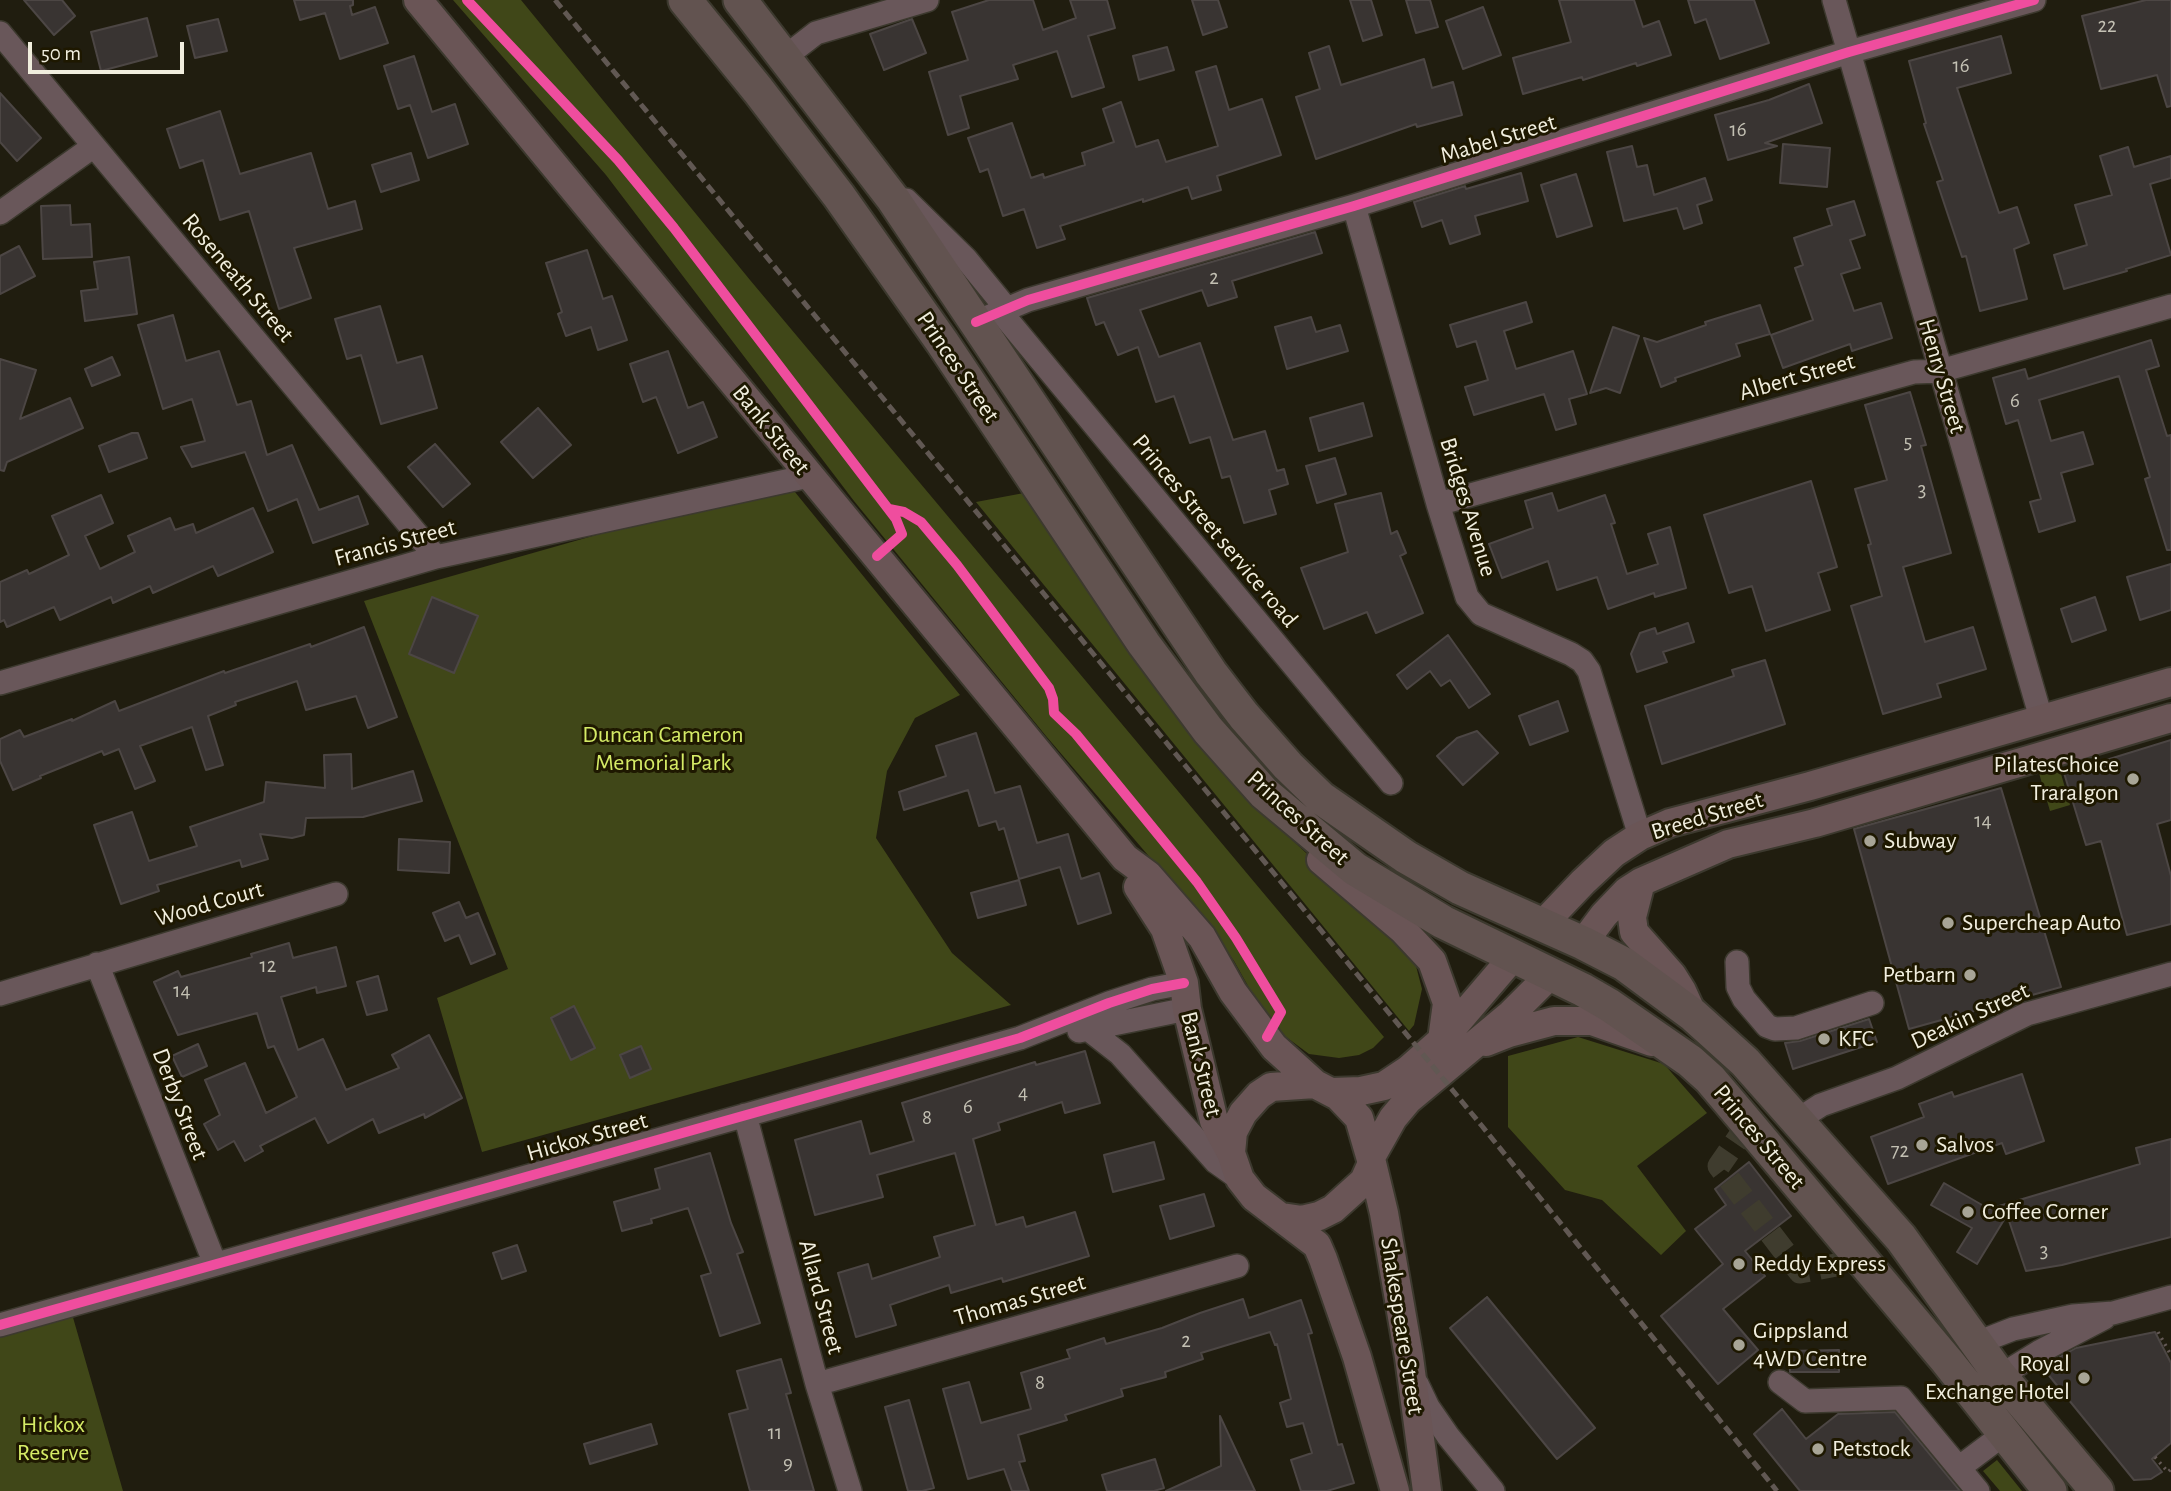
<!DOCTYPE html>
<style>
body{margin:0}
#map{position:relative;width:2171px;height:1491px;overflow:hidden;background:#201d0f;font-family:"Alegreya Sans",sans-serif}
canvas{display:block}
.scale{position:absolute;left:28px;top:42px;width:156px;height:32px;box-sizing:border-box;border:4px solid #f1eede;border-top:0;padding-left:9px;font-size:21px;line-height:24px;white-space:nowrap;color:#f1eede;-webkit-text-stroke:5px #1e1800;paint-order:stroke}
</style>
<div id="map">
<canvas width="2171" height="1491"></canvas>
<div class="scale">50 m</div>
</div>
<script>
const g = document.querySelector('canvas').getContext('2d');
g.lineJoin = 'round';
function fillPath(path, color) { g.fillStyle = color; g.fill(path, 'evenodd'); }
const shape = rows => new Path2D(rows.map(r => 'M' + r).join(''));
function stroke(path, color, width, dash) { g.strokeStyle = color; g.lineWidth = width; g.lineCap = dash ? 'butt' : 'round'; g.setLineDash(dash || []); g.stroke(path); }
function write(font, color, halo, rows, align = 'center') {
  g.font = font + ' "Alegreya Sans",sans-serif'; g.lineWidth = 6; g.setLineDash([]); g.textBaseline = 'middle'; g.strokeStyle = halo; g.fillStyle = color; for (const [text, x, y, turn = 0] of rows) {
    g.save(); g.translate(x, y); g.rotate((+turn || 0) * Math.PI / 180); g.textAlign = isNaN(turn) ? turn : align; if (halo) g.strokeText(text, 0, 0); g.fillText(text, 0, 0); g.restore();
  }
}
const green = shape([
 [453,0,521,0,750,280,1384,1037,1373,1048,1359,1055,1339,1058,1309,1054,1286,1037,1262,1011,1234,961,1206,923,1046,736,854,501,606,175],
 [786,481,960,695,915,718,887,771,876,838,952,953,1011,1005,482,1152,437,998,508,969,364,601],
 [1024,493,1246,796,1402,944,1416,966,1422,989,1414,1025,1409,1031,976,502],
 [2059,767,2070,805,2050,811,2039,773],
 [1578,1037,1664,1064,1707,1113,1637,1166,1686,1231,1661,1255,1602,1200,1565,1190,1508,1127,1508,1056],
 [72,1314,123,1491,0,1491,0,1335],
 [1997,1460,2022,1491,2000,1491,1983,1471]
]);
const building = shape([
 [24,0,62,0,75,16,54,35,24,0],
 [294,0,353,0,353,5,350,6,352,15,375,7,388,43,340,59,325,13,300,20,294,0],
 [989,0,1033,0,1043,30,1076,18,1070,0,1107,0,1115,28,1088,36,1104,87,1072,97,1057,51,1013,65,1018,79,960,96,969,128,948,135,929,72,968,60,952,12,989,0],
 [1192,0,1218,0,1227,27,1203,35,1192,0],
 [1350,0,1371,0,1382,35,1363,41,1350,0],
 [1406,0,1430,0,1438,27,1416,33,1406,0],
 [1559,0,1634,0,1643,27,1659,21,1671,55,1637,66,1636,63,1583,80,1582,77,1523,94,1513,58,1571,42,1559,0],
 [1688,0,1754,0,1769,43,1720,59,1706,19,1695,23,1688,0],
 [2146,0,2171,0,2171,106,2167,107,2157,75,2101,89,2082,16,2146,0],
 [1483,7,1501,55,1463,69,1446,21,1483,7],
 [147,18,157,56,101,71,91,32,147,18],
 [218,19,227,51,195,58,187,26,218,19],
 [912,19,926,53,884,70,870,34,912,19],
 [2001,36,2011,73,1957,88,1999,213,2017,207,2029,243,2014,249,2027,299,1980,311,1966,256,1962,257,1937,182,1943,180,1924,124,1926,123,1909,61,2001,36],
 [1329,46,1341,85,1424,59,1432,88,1453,82,1462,115,1417,127,1416,124,1316,159,1296,97,1320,89,1309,53,1329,46],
 [1167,47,1174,70,1139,80,1133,56,1167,47],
 [414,56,432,112,455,104,468,144,428,158,410,105,398,109,384,66,414,56],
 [1216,66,1229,110,1262,99,1281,155,1217,176,1221,190,1192,199,1188,187,1143,202,1143,199,1060,226,1065,239,1037,248,1024,209,1003,216,988,169,980,172,968,138,1012,123,1031,178,1043,174,1044,178,1085,165,1082,153,1114,142,1103,109,1121,102,1136,147,1158,140,1166,162,1218,146,1196,72,1216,66],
 [1809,84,1822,123,1765,143,1777,146,1728,160,1715,115,1769,100,1809,84],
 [0,93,41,138,17,161,0,142,0,93],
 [220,111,240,174,311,153,328,209,355,201,362,229,294,248,311,298,279,309,249,211,220,220,203,160,180,168,167,129,220,111],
 [1783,144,1830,148,1827,187,1780,183,1783,144],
 [1632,146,1637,167,1647,165,1654,195,1705,178,1712,200,1697,205,1702,223,1684,229,1677,208,1624,221,1607,152,1632,146],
 [2128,147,2134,167,2171,156,2171,178,2150,184,2171,255,2126,269,2127,271,2064,289,2054,255,2087,245,2075,205,2112,195,2100,156,2128,147],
 [411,153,419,180,381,192,372,165,411,153],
 [1521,173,1528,201,1475,216,1480,234,1450,244,1442,220,1422,227,1414,202,1465,186,1466,189,1521,173],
 [1576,174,1592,226,1557,237,1541,185,1576,174],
 [1854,201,1865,235,1850,240,1860,268,1841,274,1854,311,1881,303,1892,338,1852,351,1850,344,1783,368,1771,335,1813,320,1795,268,1803,265,1794,238,1832,225,1827,209,1854,201],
 [70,205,71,225,90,224,92,257,43,259,41,206,70,205],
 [1315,232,1322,253,1232,281,1237,297,1208,306,1202,290,1140,310,1159,357,1200,343,1233,440,1265,431,1277,471,1284,469,1288,484,1269,490,1276,514,1244,523,1230,476,1222,478,1210,437,1190,443,1174,396,1156,402,1138,347,1118,355,1104,322,1096,325,1087,298,1315,232],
 [19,246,35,276,0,294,0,256,19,246],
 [587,250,603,299,612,296,627,340,598,350,591,327,566,336,558,314,562,312,546,263,587,250],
 [129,257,137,314,85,321,81,291,98,289,94,262,129,257],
 [1526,302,1532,322,1504,331,1516,369,1573,351,1587,394,1569,399,1576,424,1556,430,1544,394,1474,415,1465,387,1488,380,1476,341,1457,347,1450,325,1526,302],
 [1760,305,1770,334,1736,344,1740,356,1675,378,1676,381,1661,387,1644,338,1657,342,1706,325,1705,322,1760,305],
 [380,306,397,363,422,356,437,408,381,424,361,355,347,359,335,319,380,306],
 [173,315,186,361,219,351,237,405,251,401,267,455,292,445,319,510,358,496,368,524,313,543,297,499,268,511,245,452,192,467,181,447,205,441,192,399,163,409,138,325,173,315],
 [1311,317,1316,332,1340,325,1348,351,1287,369,1275,327,1311,317],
 [1613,327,1639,336,1620,393,1606,388,1590,393,1613,327],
 [2151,340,2159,366,2146,370,2167,436,2171,435,2171,550,2167,550,2145,479,2150,477,2119,376,2039,400,2051,441,2083,432,2093,464,2061,473,2075,521,2039,532,2030,502,2041,499,2018,420,2006,424,1993,378,2025,369,2028,379,2151,340],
 [668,351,688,408,703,402,717,437,678,453,656,397,643,402,630,364,668,351],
 [112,357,120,375,92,386,85,369,112,357],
 [0,359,36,370,20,419,70,398,83,428,7,462,4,471,0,470,0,359],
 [1910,392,1926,445,1921,446,1951,553,1903,567,1925,642,1973,627,1986,669,1937,684,1941,697,1883,714,1851,606,1882,596,1868,545,1871,544,1855,489,1887,480,1865,405,1910,392],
 [1363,403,1372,436,1319,451,1310,418,1363,403],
 [538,408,571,445,533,478,501,442,538,408],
 [132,433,138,433,147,458,109,472,99,446,132,433],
 [435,444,470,484,443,507,408,467,435,444],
 [1335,458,1346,494,1317,503,1306,466,1335,458],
 [1811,481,1837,567,1818,573,1830,610,1766,631,1752,586,1729,593,1704,515,1811,481],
 [1381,493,1391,534,1397,531,1406,553,1400,556,1423,613,1376,633,1367,612,1324,629,1301,568,1348,552,1335,504,1381,493],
 [1552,493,1558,511,1605,495,1615,523,1611,524,1627,574,1658,564,1648,534,1670,527,1686,588,1655,597,1654,593,1608,609,1597,577,1557,590,1548,561,1502,578,1489,544,1533,528,1525,501,1552,493],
 [101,495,113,523,85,536,100,569,135,552,128,536,170,518,175,530,193,524,196,533,253,508,273,552,218,576,213,566,153,593,150,586,113,603,111,597,60,620,54,607,7,627,4,620,0,622,0,582,27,570,29,574,69,555,52,516,101,495],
 [2171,564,2171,610,2140,620,2127,577,2171,564],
 [432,597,478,616,454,673,409,654,432,597],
 [2095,597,2106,630,2072,642,2061,609,2095,597],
 [1688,623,1694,642,1663,652,1667,662,1637,672,1631,654,1640,633,1655,628,1657,634,1688,623],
 [364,627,397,717,368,728,356,696,306,710,297,681,235,702,236,705,208,716,223,765,206,770,192,727,140,746,155,781,135,789,119,749,104,755,102,751,40,776,41,778,13,790,0,761,0,739,20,730,24,737,72,719,72,721,115,701,119,711,224,671,225,673,310,644,311,647,364,627],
 [1448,635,1490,694,1469,708,1450,680,1441,686,1430,671,1407,689,1397,675,1448,635],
 [1765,660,1785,724,1662,764,1645,706,1734,676,1732,670,1765,660],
 [1558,701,1568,731,1530,745,1519,716,1558,701],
 [1477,731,1498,753,1463,785,1437,756,1457,738,1477,731],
 [976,733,995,793,1020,786,1037,843,1068,834,1081,879,1099,873,1111,913,1078,924,1060,867,1019,879,1004,828,999,830,996,821,979,826,968,790,904,810,899,792,946,776,936,746,976,733],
 [2171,740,2171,820,2157,824,2171,876,2171,924,2127,935,2101,841,2086,845,2064,773,2171,740],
 [351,754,352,789,413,771,422,801,363,817,306,818,304,835,292,838,260,834,268,859,242,867,240,860,157,885,159,891,121,904,94,825,132,812,149,861,197,846,190,827,264,802,266,782,325,788,324,755,351,754],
 [2001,788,2061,987,1909,1029,1854,829,2001,788],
 [399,839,450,842,449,873,398,870,399,839],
 [1019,880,1026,905,978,918,971,893,1019,880],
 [459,902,466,918,478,913,495,954,471,964,459,935,445,941,433,913,459,902],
 [289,943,293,958,336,947,346,986,317,993,316,987,281,997,298,1050,323,1039,346,1090,399,1068,392,1055,429,1035,462,1098,425,1118,424,1114,379,1133,373,1119,328,1143,315,1118,260,1146,263,1151,245,1161,234,1141,218,1150,204,1124,220,1115,205,1080,245,1063,266,1113,297,1097,274,1046,268,1048,257,1013,178,1035,154,982,178,971,181,977,252,957,251,954,289,943],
 [378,976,387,1010,367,1015,357,982,378,976],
 [574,1006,595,1048,571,1060,551,1018,574,1006],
 [1869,1019,1877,1042,1793,1069,1785,1043,1800,1041,1869,1019],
 [198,1044,207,1066,182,1077,172,1056,198,1044],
 [641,1046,651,1069,630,1078,620,1055,641,1046],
 [1085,1051,1100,1103,1065,1113,1062,1102,998,1123,1000,1130,973,1139,996,1225,1023,1217,1026,1227,1075,1212,1089,1256,1003,1282,1002,1278,951,1293,949,1285,890,1305,896,1325,856,1337,838,1273,868,1264,872,1279,940,1257,934,1237,975,1225,955,1153,877,1175,883,1197,815,1215,795,1140,861,1121,870,1154,914,1141,902,1103,1035,1062,1036,1065,1085,1051],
 [2022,1074,2044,1141,2006,1154,2002,1143,1888,1184,1871,1137,1924,1117,1919,1104,1952,1092,1954,1097,2022,1074],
 [2171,1139,2171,1237,2062,1265,2026,1271,2007,1215,1977,1264,1957,1252,1972,1228,1931,1205,1944,1183,1989,1209,2140,1164,2136,1148,2171,1139],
 [1154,1142,1164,1179,1113,1192,1104,1155,1154,1142],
 [710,1153,731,1223,743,1252,737,1254,760,1323,720,1336,701,1276,711,1273,688,1208,651,1219,652,1223,622,1231,614,1202,660,1189,655,1169,710,1153],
 [1749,1162,1791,1216,1745,1251,1765,1276,1723,1309,1758,1350,1718,1384,1661,1316,1723,1264,1695,1229,1726,1205,1715,1189,1749,1162],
 [1204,1194,1214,1226,1170,1239,1160,1206,1204,1194],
 [517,1245,526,1271,502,1279,493,1253,517,1245],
 [1487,1297,1595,1428,1557,1459,1450,1328,1487,1297],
 [1243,1299,1249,1318,1301,1300,1312,1333,1308,1334,1338,1445,1342,1444,1354,1483,1327,1491,1301,1491,1291,1460,1312,1453,1303,1423,1287,1427,1280,1403,1291,1399,1277,1344,1275,1345,1270,1332,1201,1353,1203,1359,1165,1372,1166,1377,1121,1389,1123,1396,1065,1415,1067,1420,1018,1435,1025,1461,1019,1462,1029,1491,1012,1491,1004,1469,968,1479,943,1389,969,1382,981,1423,1031,1409,1021,1373,1070,1358,1067,1350,1104,1338,1106,1344,1162,1328,1200,1313,1243,1299],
 [2155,1332,2171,1363,2171,1443,2152,1459,2162,1472,2151,1479,2134,1480,2042,1367,2076,1348,2155,1332],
 [1839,1350,1839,1372,1790,1372,1789,1351,1839,1350],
 [781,1359,791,1393,786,1394,814,1491,750,1491,729,1414,748,1409,737,1371,781,1359],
 [909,1400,934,1488,922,1491,908,1491,885,1407,909,1400],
 [1782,1409,1806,1439,1838,1414,1895,1412,1960,1491,1800,1491,1754,1434,1782,1409],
 [1220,1416,1255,1491,1166,1491,1221,1466,1220,1416],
 [651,1424,657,1444,590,1464,584,1444,651,1424],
 [1155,1459,1164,1488,1154,1491,1107,1491,1102,1475,1155,1459]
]);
const minorTunnel = shape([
 [1748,1124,1719,1166,1800,1272,1862,1260]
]);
const path = shape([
 [2158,1332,2171,1355],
 [2155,1457,2168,1472,2171,1469]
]);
const minor = shape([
 [1834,0,2041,718],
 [0,33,436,557],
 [785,57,816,33,927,0],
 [906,200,966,259,1006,308],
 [1354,206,1438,504,1467,597,1481,614,1571,654,1582,661,1589,671,1640,836],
 [0,213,94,146],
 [1000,311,1391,783],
 [976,322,1028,300,1354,206,1849,52,2034,0],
 [1438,504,1914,372,1940,371,2171,306],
 [0,683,436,557,809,476],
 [1737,962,1738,987,1744,999,1767,1026,1775,1029,1796,1028,1872,1003],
 [97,964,215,1264],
 [0,994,336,894],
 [1088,1029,1120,1054,1216,1162,1240,1179],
 [1079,1031,1187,1009],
 [745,1115,817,1384,850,1491],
 [1796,1121,1821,1105,1897,1078,2027,1014,2171,974],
 [0,1325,1020,1038,1109,1003,1152,989,1184,983],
 [1977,1343,2013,1329,2073,1316,2113,1313,2171,1297],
 [2000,1376,2039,1352,2104,1318],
 [1780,1382,1805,1401,1901,1398,1978,1491],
 [817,1384,1237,1266],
 [1417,1384,1428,1407,1448,1436,1493,1491],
 [1960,1467,2004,1434]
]);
const major = shape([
 [418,0,1125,858,1148,875,1202,937,1233,992,1274,1047,1315,1084],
 [1321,860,1402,929,1432,961,1447,1003,1442,1040],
 [1641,882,1632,917,1634,932,1672,975,1682,991,1693,1015],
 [1138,887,1165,929,1184,983,1187,1009,1214,1121,1231,1153],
 [1542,925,1583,882,1614,853,1640,836,1670,823,1810,786,2171,682],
 [1583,943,1604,915,1627,891,1641,882,1728,844,1815,823,2171,718],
 [1486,1042,1509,1033,1554,1021,1592,1021,1652,1042],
 [1332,1092,1361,1091,1384,1086,1408,1070,1442,1040,1513,957],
 [1371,1157,1393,1118,1408,1100,1511,1014,1551,974],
 [1372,1163,1384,1213,1409,1357,1427,1491],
 [1282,1217,1302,1220,1319,1216,1333,1209,1364,1181,1372,1163,1359,1118,1338,1096,1315,1084,1271,1087,1259,1095,1243,1113,1233,1132,1231,1153,1240,1179,1254,1197,1317,1245,1323,1259,1357,1357,1395,1491]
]);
const highway = shape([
 [685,0,758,90,839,196,942,342,1144,644,1208,730,1264,793,1355,869,1443,922,1583,990,1609,1005,1690,1061,1710,1079,1748,1124,1947,1361,2050,1491],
 [740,0,893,199,1211,673,1244,716,1288,766,1321,798,1406,857,1460,888,1583,943,1624,964,1693,1015,1745,1062,1901,1238,2000,1376,2097,1491]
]);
const rail = shape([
 [555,0,1482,1126,1777,1491]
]);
const cycleway = shape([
 [467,0,618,160,674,228,896,519,902,534,877,556],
 [976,322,1028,300,1354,206,1849,52,2034,0],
 [889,509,904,512,921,522,957,565,1049,688,1053,699,1054,713,1076,734,1197,882,1236,938,1281,1012,1267,1037],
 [0,1325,1020,1038,1109,1003,1152,989,1184,983]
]);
const markers = [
 [2133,779,7,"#a8a596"],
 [1870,841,7,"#a8a596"],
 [1948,923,7,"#a8a596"],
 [1970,975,7,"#a8a596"],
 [1824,1039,7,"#a8a596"],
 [1922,1145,7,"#a8a596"],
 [1968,1212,7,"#a8a596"],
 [1739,1264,7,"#a8a596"],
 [1739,1345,7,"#a8a596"],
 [2084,1378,7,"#a8a596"],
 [1818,1449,7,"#a8a596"]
];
const numberNames = [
 ["22",2107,26],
 ["16",1961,66],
 ["16",1738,130],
 ["2",1214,278],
 ["6",2015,401],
 ["5",1908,442],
 ["3",1922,490],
 ["14",1983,821],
 ["12",268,966],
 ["14",182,991],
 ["4",1023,1093],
 ["6",968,1107],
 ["8",927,1118],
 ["72",1900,1151],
 ["3",2044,1251],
 ["2",1186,1341],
 ["8",1040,1383],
 ["11",775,1433],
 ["9",788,1463]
];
const streetNames = [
 ["Mabel Street",1498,139,-17],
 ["Roseneath Street",238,278,50],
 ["Princes Street",958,367,56],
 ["Henry Street",1942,376,74],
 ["Albert Street",1797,377,-16],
 ["Bank Street",771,430,51],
 ["Bridges Avenue",1468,507,73],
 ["Princes Street service road",1215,531,50],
 ["Francis Street",395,543,-15],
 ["Breed Street",1707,816,-17],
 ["Princes Street",1298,818,42],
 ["Wood Court",209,904,-16],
 ["Deakin Street",1970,1016,-25],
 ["Bank Street",1201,1064,76],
 ["Derby Street",180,1104,69],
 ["Hickox Street",587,1137,-16],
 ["Princes Street",1759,1137,50],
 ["Allard Street",821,1297,75],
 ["Thomas Street",1020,1300,-16],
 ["Shakespeare Street",1402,1326,81]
];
const parkNames = [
 ["Duncan Cameron",663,735],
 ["Memorial Park",663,763],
 ["Hickox",53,1425],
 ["Reserve",53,1453]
];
const poiNames = [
 ["PilatesChoice",2119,765,"right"],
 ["Traralgon",2119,793,"right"],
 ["Subway",1884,841],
 ["Supercheap Auto",1962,923],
 ["Petbarn",1956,975,"right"],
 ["KFC",1838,1039],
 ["Salvos",1936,1145],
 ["Coffee Corner",1982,1212],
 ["Reddy Express",1753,1264],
 ["Gippsland",1753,1331],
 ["4WD Centre",1753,1359],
 ["Royal",2070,1364,"right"],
 ["Exchange Hotel",2070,1392,"right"],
 ["Petstock",1832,1449]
];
fillPath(green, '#404718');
fillPath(building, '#393432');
stroke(building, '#4c4644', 2);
stroke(minorTunnel, '#3f3c2e', 23, [23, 11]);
stroke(minor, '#3c392e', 26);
stroke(major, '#3c392e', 32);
stroke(highway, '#3c392e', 37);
stroke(path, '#645956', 3.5, [2, 5]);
stroke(minor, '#69575a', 23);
stroke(major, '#6a5556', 28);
stroke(highway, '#625350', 33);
stroke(rail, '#615853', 5, [10, 5]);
stroke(cycleway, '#ef4d9e', 10);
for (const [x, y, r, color] of markers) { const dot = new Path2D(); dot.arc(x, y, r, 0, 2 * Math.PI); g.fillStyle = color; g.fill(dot); stroke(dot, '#1e1800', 2.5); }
write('21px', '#c3c0b3', null, numberNames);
write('24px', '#f1eede', '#1e1800', streetNames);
write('24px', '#d5eb66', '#1e1800', parkNames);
write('24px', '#f1eede', '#1e1800', poiNames, 'left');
</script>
